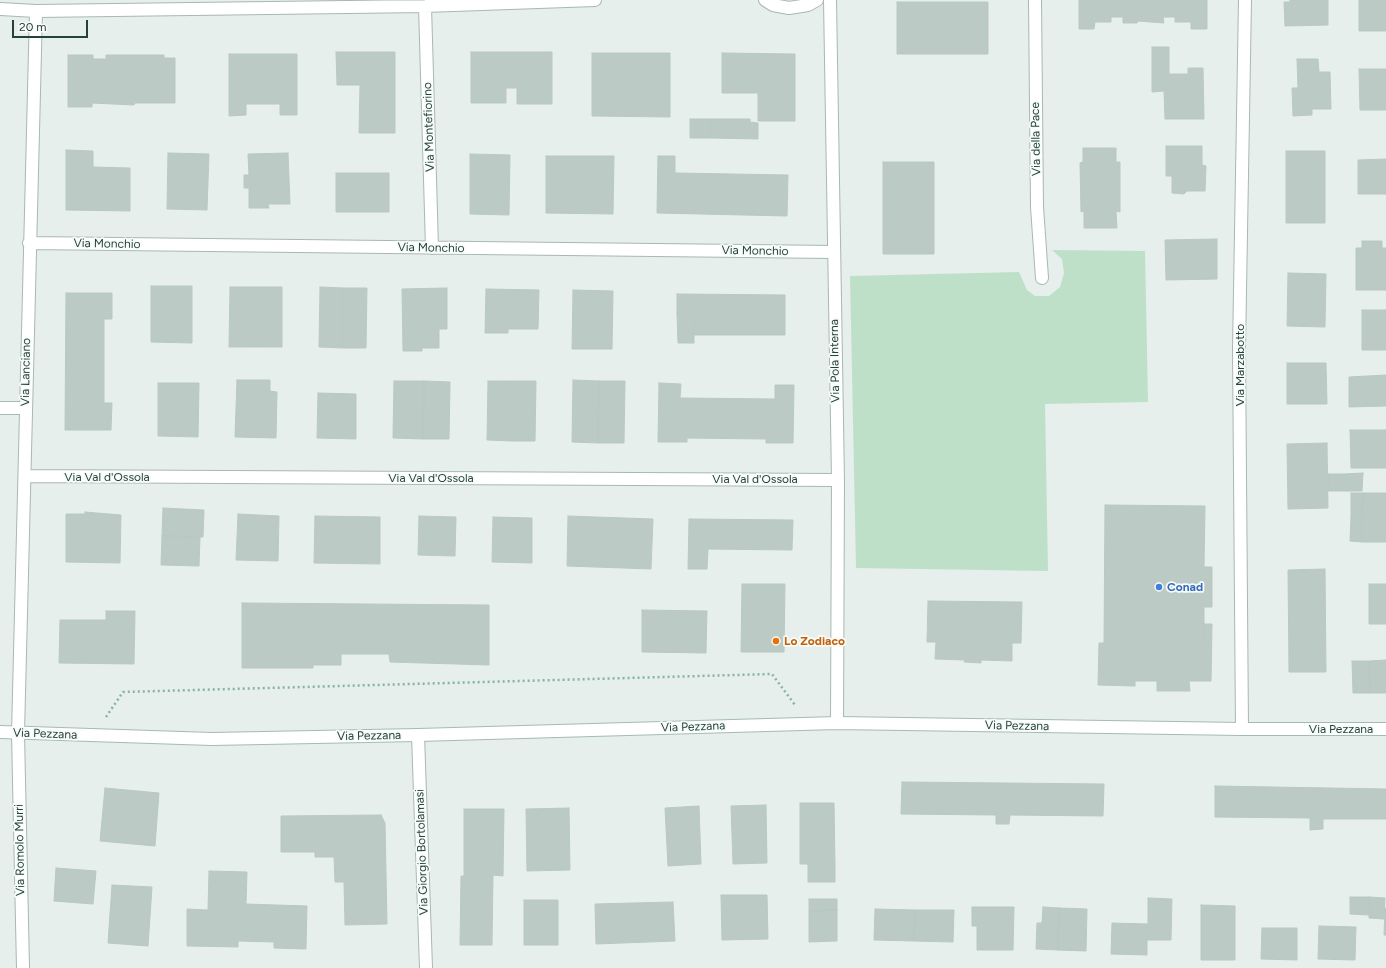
<!DOCTYPE html>
<style>
body{margin:0}
#map{position:relative;width:1386px;height:968px;overflow:hidden;background:#e6efeb;font-family:Figtree,sans-serif}
canvas{display:block}
.scale{position:absolute;left:12px;top:20px;width:76px;height:18px;box-sizing:border-box;border:2px solid #24423a;border-top:0;padding-left:5px;font-size:12px;line-height:14px;white-space:nowrap;color:#24423a;-webkit-text-stroke:3px #f7fbf9;paint-order:stroke}
</style>
<div id="map">
<canvas width="1386" height="968"></canvas>
<div class="scale">20 m</div>
</div>
<script>
const g = document.querySelector('canvas').getContext('2d');
g.lineJoin = 'round';
function fillPath(path, color) { g.fillStyle = color; g.fill(path, 'evenodd'); }
const shape = rows => new Path2D(rows.map(r => 'M' + r).join(''));
function stroke(path, color, width, dash) { g.strokeStyle = color; g.lineWidth = width; g.lineCap = dash ? 'butt' : 'round'; g.setLineDash(dash || []); g.stroke(path); }
function write(font, color, halo, rows, align = 'center') {
  g.font = font + ' Figtree,sans-serif'; g.lineWidth = 3.5; g.setLineDash([]); g.textBaseline = 'middle'; g.strokeStyle = halo; g.fillStyle = color; for (const [text, x, y, turn = 0] of rows) {
    g.save(); g.translate(x, y); g.rotate((+turn || 0) * Math.PI / 180); g.textAlign = isNaN(turn) ? turn : align; if (halo) g.strokeText(text, 0, 0); g.fillText(text, 0, 0); g.restore();
  }
}
const green = shape([
 [1052,250,1145,251,1148,402,1045,404,1048,571,856,568,850,276,1019,272,1027,290,1035,296,1049,296,1060,287,1064,273,1062,259]
]);
const building = shape([
 [1079,0,1207,0,1207,29,1191,29,1191,22,1175,22,1175,17,1163,17,1164,23,1138,21,1137,23,1123,23,1123,17,1111,17,1111,22,1095,22,1094,29,1079,29,1079,0],
 [1290,0,1328,0,1328,25,1285,26,1284,2,1290,2,1290,0],
 [1359,0,1386,0,1386,31,1359,31,1359,0],
 [897,2,988,2,988,54,897,54,897,2],
 [1152,47,1169,47,1169,74,1188,74,1188,68,1203,68,1204,119,1165,119,1164,91,1152,92,1152,47],
 [336,52,395,52,395,133,359,133,360,85,337,85,336,52],
 [471,52,552,52,552,104,517,104,517,88,506,88,506,103,471,103,471,52],
 [592,53,670,53,670,117,592,116,592,53],
 [722,53,795,54,795,121,758,121,758,93,722,93,722,53],
 [229,54,297,54,297,115,280,115,280,104,246,104,246,115,229,116,229,54],
 [68,55,93,55,93,59,106,59,106,55,164,55,164,58,175,58,175,103,135,103,134,105,92,103,92,107,68,107,68,55],
 [1297,59,1318,59,1319,72,1330,72,1331,109,1312,109,1312,115,1293,116,1292,88,1298,88,1297,59],
 [1359,69,1386,69,1386,110,1360,110,1359,69],
 [690,119,711,119,711,138,690,138,690,119],
 [711,119,750,119,750,122,758,123,758,139,711,138,711,119],
 [1166,146,1202,146,1202,165,1206,166,1205,191,1187,191,1184,194,1172,193,1172,176,1166,176,1166,146],
 [1083,148,1116,148,1116,162,1120,162,1120,212,1116,211,1117,228,1084,228,1084,211,1081,212,1080,163,1083,162,1083,148],
 [66,150,93,151,93,167,130,168,130,211,66,210,66,150],
 [1286,151,1325,151,1325,223,1286,223,1286,151],
 [168,153,209,154,207,210,167,209,168,153],
 [288,153,290,204,268,204,269,208,249,208,249,188,244,188,244,175,249,175,248,154,288,153],
 [470,154,510,155,509,215,470,214,470,154],
 [546,156,614,156,613,214,546,213,546,156],
 [658,156,675,156,675,173,788,175,787,216,657,213,658,156],
 [1386,159,1386,194,1358,194,1358,160,1386,159],
 [883,162,934,162,934,254,883,254,883,162],
 [336,173,389,173,389,212,336,212,336,173],
 [1217,239,1217,279,1166,280,1165,240,1217,239],
 [1362,241,1382,241,1382,248,1386,248,1386,290,1356,290,1356,248,1362,248,1362,241],
 [1288,273,1326,274,1325,327,1287,326,1288,273],
 [151,286,192,286,192,343,151,342,151,286],
 [230,287,256,287,256,347,229,347,230,287],
 [256,287,282,287,282,347,256,347,256,287],
 [320,287,343,288,343,348,319,347,320,287],
 [343,288,367,288,366,348,343,348,343,288],
 [447,288,447,329,439,329,439,348,422,348,422,351,403,351,402,289,447,288],
 [486,289,539,290,538,329,508,329,508,333,485,333,486,289],
 [573,290,613,291,612,349,572,349,573,290],
 [66,293,112,293,112,319,104,319,104,403,112,403,111,430,65,430,66,293],
 [677,294,785,295,785,335,694,335,694,314,677,314,677,294],
 [1362,310,1386,310,1386,350,1362,350,1362,310],
 [677,314,694,314,694,343,678,343,677,314],
 [1287,363,1326,363,1327,404,1287,404,1287,363],
 [1386,375,1386,406,1349,407,1349,377,1386,375],
 [237,380,270,380,270,391,277,392,276,438,235,437,237,380],
 [573,380,599,381,598,443,572,442,573,380],
 [394,381,424,381,423,439,393,438,394,381],
 [424,381,450,382,449,439,423,439,424,381],
 [488,381,512,381,512,441,487,440,488,381],
 [512,381,536,381,535,441,512,441,512,381],
 [599,381,625,381,624,443,598,443,599,381],
 [158,383,199,383,198,437,158,436,158,383],
 [659,383,681,384,680,398,775,399,775,385,794,385,793,443,766,443,766,439,687,438,687,442,658,442,659,383],
 [318,393,356,394,356,439,317,438,318,393],
 [1350,430,1386,430,1386,468,1351,468,1350,430],
 [1327,443,1328,508,1288,509,1287,444,1327,443],
 [1363,473,1362,491,1344,491,1344,474,1363,473],
 [1328,474,1344,474,1344,491,1328,491,1328,474],
 [1351,493,1363,493,1362,517,1351,517,1351,493],
 [1363,493,1386,493,1386,517,1362,517,1363,493],
 [1105,505,1205,506,1204,567,1212,567,1212,607,1204,607,1204,643,1104,643,1105,505],
 [163,508,204,510,203,537,162,536,163,508],
 [85,512,121,515,120,563,66,562,66,514,85,514,85,512],
 [238,514,279,516,278,561,236,560,238,514],
 [315,516,380,517,380,564,314,563,315,516],
 [419,516,456,517,455,556,418,555,419,516],
 [568,516,653,519,651,569,567,566,568,516],
 [493,517,532,518,532,563,492,562,493,517],
 [1351,517,1362,517,1362,542,1350,541,1351,517],
 [1362,517,1386,517,1386,542,1362,542,1362,517],
 [689,519,793,520,792,550,708,549,707,569,688,569,689,519],
 [162,536,200,537,199,566,161,565,162,536],
 [1325,569,1326,672,1289,672,1288,570,1325,569],
 [742,584,785,584,784,652,741,652,742,584],
 [1369,584,1386,584,1386,624,1369,624,1369,584],
 [928,601,1022,602,1021,643,1012,643,1012,661,981,660,981,663,964,662,965,660,935,659,936,642,927,642,928,601],
 [242,603,489,605,489,665,390,662,389,654,341,654,341,665,313,665,313,668,242,668,242,603],
 [642,610,707,611,706,653,642,652,642,610],
 [106,611,135,611,134,664,59,663,60,620,106,620,106,611],
 [1204,624,1212,624,1211,681,1189,681,1190,691,1157,691,1157,681,1135,681,1135,686,1098,685,1099,643,1204,643,1204,624],
 [1386,660,1386,693,1370,693,1369,661,1386,660],
 [1352,661,1369,661,1370,693,1353,693,1352,661],
 [902,782,1104,784,1103,816,1010,815,1009,824,996,824,996,815,901,814,902,782],
 [1215,786,1386,789,1386,819,1323,819,1323,829,1310,830,1310,818,1215,817,1215,786],
 [105,788,159,793,155,846,100,841,105,788],
 [800,803,834,803,835,864,800,864,800,803],
 [766,805,767,863,733,864,731,806,766,805],
 [699,806,701,864,668,866,665,808,699,806],
 [569,808,570,870,527,871,526,809,569,808],
 [464,809,504,809,503,876,493,875,492,945,460,945,461,876,464,876,464,809],
 [381,815,385,823,387,924,345,925,344,882,335,882,334,857,315,857,315,852,281,852,281,816,381,815],
 [808,864,835,864,835,882,808,882,808,864],
 [56,868,96,871,93,904,54,901,56,868],
 [209,871,247,872,246,904,307,906,306,949,274,948,274,942,238,941,238,947,187,946,187,909,208,910,209,871],
 [112,885,152,887,148,946,108,943,112,885],
 [721,895,767,895,768,939,722,940,721,895],
 [1350,897,1369,897,1369,915,1350,914,1350,897],
 [1369,897,1385,898,1384,919,1369,918,1369,897],
 [1148,898,1172,899,1171,940,1147,940,1147,955,1111,954,1112,923,1148,924,1148,898],
 [809,899,837,899,837,910,809,911,809,899],
 [524,900,558,900,558,945,524,945,524,900],
 [673,902,675,941,596,944,595,904,673,902],
 [1201,905,1235,906,1235,960,1201,960,1201,905],
 [972,907,1014,907,1013,950,977,950,977,926,972,926,972,907],
 [1043,907,1059,908,1058,950,1036,949,1037,923,1042,923,1043,907],
 [1059,908,1087,909,1086,951,1058,950,1059,908],
 [1385,908,1386,909,1386,935,1384,935,1385,908],
 [875,909,915,910,914,941,874,940,875,909],
 [837,910,837,941,809,942,809,911,837,910],
 [915,910,954,910,953,942,914,941,915,910],
 [1319,926,1356,927,1355,960,1318,959,1319,926],
 [1262,928,1297,928,1297,960,1261,959,1262,928]
]);
const path = shape([
 [106,717,123,692,772,674,795,705]
]);
const street = shape([
 [765,0,773,5,789,8,808,5,817,0],
 [830,0,838,480,837,723],
 [1035,0,1037,207,1042,278],
 [425,6,432,248],
 [0,9,36,11,425,6,595,0],
 [29,243,834,252],
 [0,408,25,408],
 [25,476,838,480],
 [1242,729,1239,349,1245,0],
 [418,735,426,968],
 [23,968,18,733,36,11]
]);
const secondary = shape([
 [0,732,212,739,418,735,837,723,1242,729,1386,729]
]);
const markers = [
 [1159,587,4,"#3f7fe0"],
 [776,641,4,"#e8710a"]
];
const streetNames = [
 ["Via Montefiorino",429,127,-92],
 ["Via della Pace",1036,139,-91],
 ["Via Monchio",107,244,1],
 ["Via Monchio",431,248,1],
 ["Via Monchio",755,251,1],
 ["Via Pola Interna",835,361,-91],
 ["Via Marzabotto",1240,365,-90],
 ["Via Lanciano",26,372,-89],
 ["Via Val d'Ossola",107,477],
 ["Via Val d'Ossola",431,478],
 ["Via Val d'Ossola",755,479],
 ["Via Pezzana",1017,726,1],
 ["Via Pezzana",693,727,-2],
 ["Via Pezzana",1341,729],
 ["Via Pezzana",45,734,2],
 ["Via Pezzana",369,736,-1],
 ["Via Romolo Murri",20,850,-91],
 ["Via Giorgio Bortolamasi",422,852,-92]
];
const shopNames = [
 ["Conad",1167,587]
];
const foodNames = [
 ["Lo Zodiaco",784,641]
];
fillPath(green, '#bfe0c8');
fillPath(building, '#bbcac4');
stroke(building, '#b8c9c2', 1);
stroke(street, '#a8b8b2', 14);
stroke(secondary, '#a4bbb3', 14);
stroke(path, '#86b3a5', 2.5, [2, 3]);
stroke(street, '#fff', 12);
stroke(secondary, '#fff', 12);
for (const [x, y, r, color] of markers) { const dot = new Path2D(); dot.arc(x, y, r, 0, 2 * Math.PI); g.fillStyle = color; g.fill(dot); stroke(dot, '#f7fbf9', 1.5); }
write('12px', '#24423a', '#f7fbf9', streetNames);
write('bold 12px', '#366cbe', '#f7fbf9', shopNames, 'left');
write('bold 12px', '#c56008', '#f7fbf9', foodNames, 'left');
</script>
